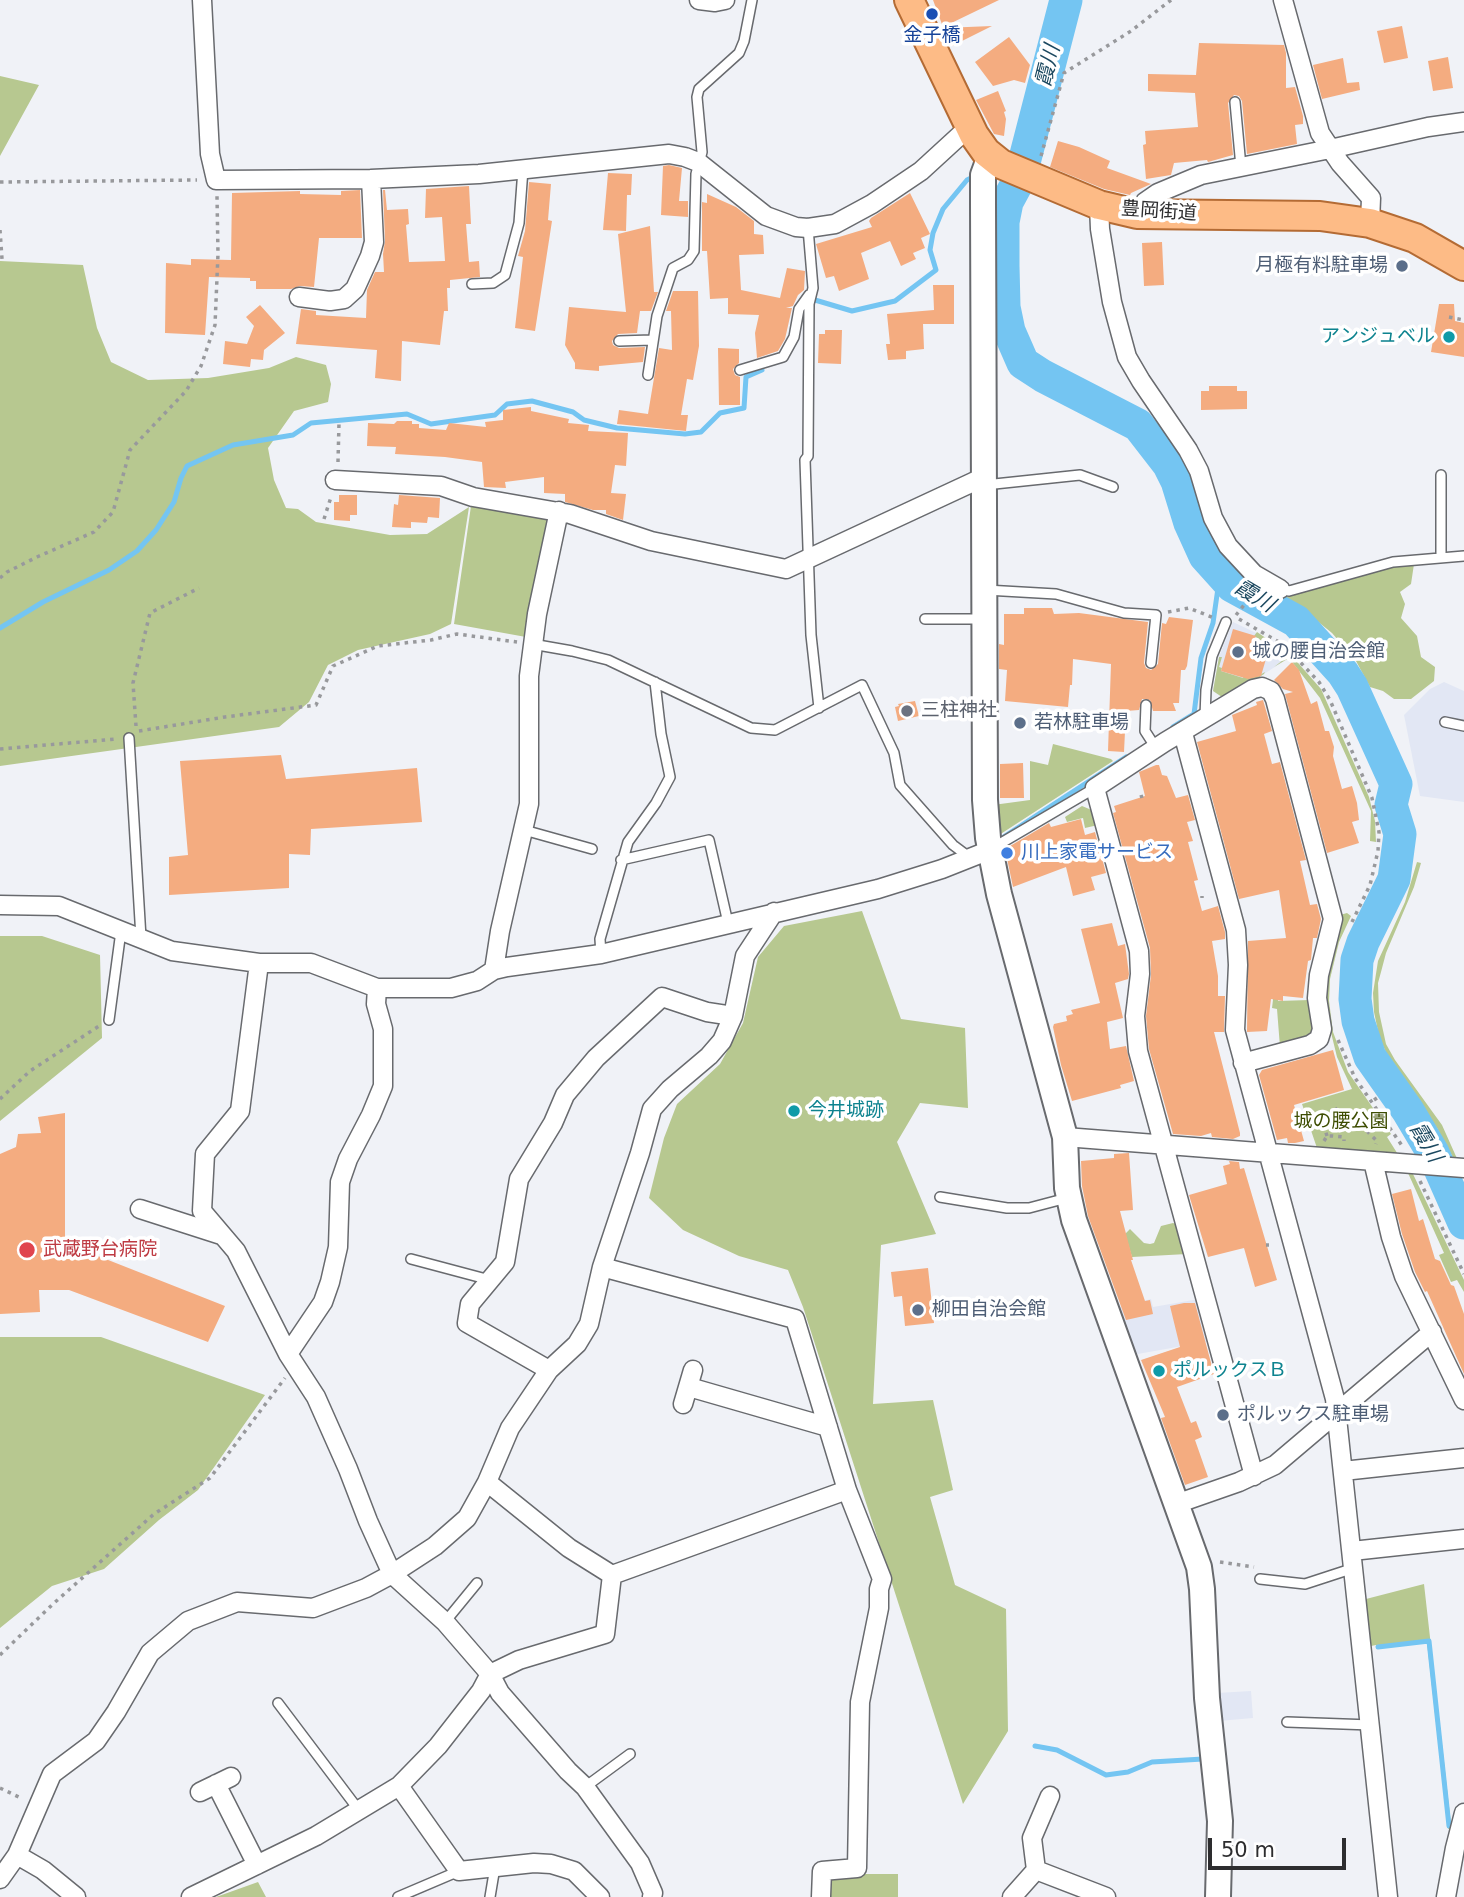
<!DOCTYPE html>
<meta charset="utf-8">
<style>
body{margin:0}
#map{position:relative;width:1464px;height:1897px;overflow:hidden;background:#f0f2f7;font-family:"DejaVu Sans",sans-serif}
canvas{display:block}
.scale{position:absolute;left:1208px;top:1838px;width:138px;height:32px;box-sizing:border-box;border:4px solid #2d2d2f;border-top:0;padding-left:9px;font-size:21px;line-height:24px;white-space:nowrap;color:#2d2d2f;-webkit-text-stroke:5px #fff;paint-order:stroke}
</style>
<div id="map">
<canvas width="1464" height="1897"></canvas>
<div class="scale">50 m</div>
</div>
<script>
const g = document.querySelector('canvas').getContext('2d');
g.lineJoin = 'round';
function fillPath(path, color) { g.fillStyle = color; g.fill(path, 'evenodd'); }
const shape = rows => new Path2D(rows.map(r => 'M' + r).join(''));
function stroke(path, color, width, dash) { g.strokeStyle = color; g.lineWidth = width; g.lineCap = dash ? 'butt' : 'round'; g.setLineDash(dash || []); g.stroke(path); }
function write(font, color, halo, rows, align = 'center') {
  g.font = font + ' "DejaVu Sans","Noto Sans JP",sans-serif'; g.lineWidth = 7; g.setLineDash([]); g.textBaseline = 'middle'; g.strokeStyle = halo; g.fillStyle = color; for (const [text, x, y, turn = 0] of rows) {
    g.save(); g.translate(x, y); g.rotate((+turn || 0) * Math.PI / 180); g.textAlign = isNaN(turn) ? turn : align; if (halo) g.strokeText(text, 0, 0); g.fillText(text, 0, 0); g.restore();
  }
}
const built = shape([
 [1233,622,1271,640,1292,656,1225,699,1213,691,1219,657],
 [1444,682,1464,691,1464,802,1420,796,1404,715,1430,689],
 [1151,1299,1153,1307,1199,1299,1211,1341,1132,1355,1114,1308],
 [1251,1691,1253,1718,1219,1721,1217,1693]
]);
const green = shape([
 [0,76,39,85,0,156],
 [0,261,83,265,97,328,111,362,148,380,208,378,269,368,296,357,326,365,331,384,328,402,294,411,268,448,274,480,286,508,298,509,316,522,390,535,427,534,469,507,451,624,430,634,358,650,328,665,309,702,279,727,0,766],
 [471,506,545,515,549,522,526,637,454,624],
 [1414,564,1411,584,1400,592,1405,604,1401,618,1417,636,1421,657,1435,667,1434,681,1411,699,1394,699,1383,691,1370,687,1356,661,1332,633,1296,604,1283,596,1387,568],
 [1257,632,1292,656,1321,689,1369,797,1375,821,1376,842,1370,841,1371,811,1320,698,1289,658,1274,667,1287,657,1254,636],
 [1219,657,1222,657,1219,667,1222,668,1221,671,1243,678,1246,671,1258,676,1265,672,1264,674,1225,699,1213,691],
 [1053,744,1111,759,1113,761,996,837,993,805,1030,800,1030,761,1048,765],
 [1082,806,1094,811,1098,825,1085,828,1083,818,1067,822,1065,817],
 [1417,862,1421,863,1414,887,1386,953,1381,972,1378,983,1379,1012,1386,1044,1395,1060,1442,1125,1459,1163,1456,1163,1437,1128,1387,1055,1379,1036,1374,1012,1373,993,1378,961,1405,902],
 [862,911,901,1019,965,1028,968,1108,920,1103,897,1142,936,1234,881,1245,873,1404,933,1400,953,1490,930,1497,955,1585,1006,1609,1008,1731,963,1804,803,1307,788,1270,739,1256,683,1230,649,1198,664,1138,677,1104,720,1064,743,1023,758,957,784,926],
 [1347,913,1351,916,1339,942,1330,979,1329,1001,1333,1032,1348,1072,1391,1134,1387,1137,1399,1156,1317,1148,1302,1104,1352,1089,1337,1057,1324,1004,1328,965,1342,921,1340,915],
 [0,936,42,936,100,955,102,1038,0,1121],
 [1275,983,1280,983,1278,1001,1310,1000,1315,1027,1308,1039,1280,1047,1277,1009,1272,1008],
 [1412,1172,1464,1280,1464,1292,1457,1280,1451,1282,1439,1255,1444,1253,1408,1173],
 [1173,1223,1179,1225,1187,1254,1132,1257,1125,1234,1130,1229,1144,1243,1150,1244,1154,1243,1161,1226],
 [0,1337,101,1337,265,1395,198,1490,159,1520,104,1569,52,1586,0,1628],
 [1424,1584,1451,1824,1454,1825,1453,1828,1448,1829,1427,1643,1377,1648,1376,1645,1371,1646,1366,1599],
 [827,1874,898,1874,898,1897,827,1897],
 [258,1882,266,1897,216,1897]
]);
const stream = shape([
 [815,300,852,311,895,301,936,270,930,250,933,233,943,209,967,180,975,176],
 [0,628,43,602,109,570,137,551,156,530,174,502,181,478,187,466,233,445,293,435,311,423,407,414,431,424,495,415,507,404,532,401,573,412,584,420,617,428,685,434,701,432,720,413,744,408,746,377,762,370],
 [1173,727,1194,714,1201,658,1213,623,1218,588,1223,576],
 [1002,838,1126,757],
 [1378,1647,1429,1641,1449,1826,1452,1826],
 [1035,1746,1057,1750,1106,1775,1128,1772,1152,1762,1203,1759]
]);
const river = shape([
 [1066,0,1020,178,1007,202,1003,222,1003,266,1004,307,1009,331,1023,363,1043,376,1138,425,1169,465,1177,481,1190,523,1205,556,1232,586,1296,621,1343,673,1352,687,1396,784,1391,805,1400,834,1394,879,1363,942,1357,960,1355,999,1358,1021,1370,1057,1408,1111,1433,1153,1464,1223]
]);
const building = shape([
 [933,0,999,0,943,27],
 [992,26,952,46,943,28],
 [1402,26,1408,58,1384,63,1377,31],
 [1009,37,1030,65,1025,83,1014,80,993,86,975,62],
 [1199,43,1284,45,1286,53,1286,88,1295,87,1303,116,1303,124,1295,125,1297,144,1247,154,1242,101,1239,96,1234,95,1228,103,1233,155,1208,162,1207,160,1174,163,1171,175,1146,179,1143,145,1146,144,1145,131,1198,127,1195,93,1148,91,1148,74,1196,75],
 [1448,57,1453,88,1433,91,1428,61],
 [1343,58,1347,83,1359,82,1360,90,1322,99,1313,65],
 [998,91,1006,111,1004,112,1006,119,1004,136,994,134,976,100],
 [1058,141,1079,147,1110,161,1107,168,1151,184,1131,193,1130,195,1104,189,1050,167],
 [669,165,682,168,679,201,688,201,688,217,661,215,663,166],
 [608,173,632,174,631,195,627,195,626,231,603,230],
 [529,182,551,184,548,220,552,221,535,331,515,328,523,257,518,256,525,231],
 [469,186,471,224,466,224,469,262,479,261,480,277,450,280,450,288,447,288,448,311,444,311,440,345,402,341,401,381,375,378,377,350,296,344,301,309,316,311,316,315,366,318,367,290,375,272,384,272,383,254,385,241,383,190,385,190,387,210,408,209,409,224,406,225,409,262,445,261,442,217,425,218,426,189],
 [360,190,362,238,319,238,314,287,300,286,291,289,256,289,256,281,250,281,250,278,209,277,205,335,165,333,166,263,191,265,191,259,231,260,232,193,300,191,300,194,341,195,341,191],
 [910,193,930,234,921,238,925,248,913,253,916,259,901,266,890,241,861,253,869,279,839,291,834,276,826,278,816,244,872,227,869,221,871,218],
 [707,194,736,207,754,221,754,234,763,235,764,254,739,255,741,290,780,298,787,268,805,271,804,290,798,295,793,306,786,308,792,308,785,339,778,351,757,358,755,333,759,315,728,314,728,298,710,299,707,251,702,251,702,202,707,203],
 [650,226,654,292,658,292,651,311,640,311,637,333,618,334,612,341,613,345,619,348,645,347,643,362,599,366,599,371,575,369,575,363,565,345,569,307,626,312,618,234],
 [1162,242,1164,285,1144,286,1142,243],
 [933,285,954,285,954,324,923,324,924,349,906,351,906,359,888,360,886,344,890,344,887,314,934,310],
 [673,291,698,291,699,346,693,380,687,379,681,415,688,415,686,431,617,424,619,410,648,414,659,348,672,350,671,311,666,311],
 [1439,304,1454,304,1455,321,1464,323,1464,357,1431,352],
 [260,305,285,333,264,350,263,360,251,359,250,367,223,364,225,341,247,344,254,326,246,317],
 [825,330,842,330,841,364,818,363,819,334,825,334],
 [718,348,739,349,739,363,733,369,735,375,740,377,740,405,719,405],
 [1209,386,1237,386,1237,391,1247,391,1247,409,1201,410,1201,391,1209,391],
 [531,407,531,411,569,419,568,423,589,425,588,431,628,433,626,466,615,465,611,493,626,494,623,520,606,514,606,510,593,510,565,502,565,494,544,493,544,477,505,482,506,488,484,487,482,462,445,457,395,454,396,447,367,446,368,423,394,424,397,421,412,421,412,424,419,424,419,428,446,430,449,423,486,427,485,422,503,420,503,410],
 [339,495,357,495,357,515,350,515,350,521,334,520,334,502,339,502],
 [399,495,440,498,439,518,428,517,427,523,411,522,411,528,392,527,394,504,398,505],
 [1024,608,1052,608,1054,614,1079,613,1148,622,1144,663,1146,668,1151,670,1158,664,1162,623,1166,624,1169,617,1193,620,1187,666,1185,670,1181,670,1179,703,1173,703,1176,711,1153,711,1150,700,1142,699,1139,710,1126,711,1124,752,1108,751,1111,664,1073,659,1072,685,1070,685,1068,707,1005,701,1007,670,999,669,999,644,1004,645,1004,614,1024,614],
 [1233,629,1256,636,1254,641,1270,645,1261,676,1248,679,1221,671],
 [1292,662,1299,670,1311,704,1317,701,1325,731,1329,731,1334,747,1333,756,1342,789,1352,786,1357,803,1359,820,1352,822,1359,843,1327,853,1285,694,1293,692,1283,689,1274,680],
 [1263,700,1272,731,1264,734,1272,764,1280,762,1306,860,1300,861,1310,905,1317,904,1321,919,1317,938,1313,938,1311,960,1308,961,1303,998,1283,996,1283,1001,1271,999,1267,1031,1247,1032,1248,941,1286,938,1279,890,1239,899,1197,742,1236,731,1232,715,1257,705,1256,702],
 [915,701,919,716,898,721,895,707,899,706,898,704],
 [281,755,286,779,417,768,422,822,311,829,310,855,289,854,289,888,169,895,169,857,188,855,180,761],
 [1023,763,1024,798,1000,798,1000,764],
 [1156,765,1159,765,1162,775,1167,776,1176,798,1188,795,1195,820,1187,822,1193,841,1188,842,1198,880,1194,881,1202,911,1218,906,1225,932,1225,939,1212,941,1218,976,1218,996,1225,996,1224,1032,1214,1032,1240,1133,1240,1136,1233,1139,1212,1137,1211,1133,1201,1136,1173,1134,1149,1049,1146,1016,1151,975,1150,948,1113,813,1116,812,1114,806,1145,796,1139,772],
 [1081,819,1085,835,1095,832,1106,873,1091,877,1095,890,1073,896,1066,867,1013,887,1005,849,1049,823,1051,827],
 [1112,923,1118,946,1125,944,1129,974,1128,979,1115,983,1123,1018,1107,1022,1110,1049,1126,1046,1134,1081,1120,1085,1121,1088,1072,1101,1061,1065,1053,1027,1054,1024,1067,1021,1066,1016,1073,1014,1071,1010,1100,1003,1081,929],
 [1333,1050,1344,1090,1294,1105,1304,1141,1295,1143,1288,1143,1287,1138,1277,1140,1259,1075,1262,1070],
 [65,1113,65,1243,225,1306,208,1342,69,1290,39,1290,40,1312,0,1314,0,1154,16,1147,18,1134,41,1133,38,1117],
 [1129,1153,1133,1210,1120,1211,1133,1260,1131,1260,1145,1301,1150,1300,1153,1314,1126,1320,1088,1216,1082,1186,1081,1161,1114,1158,1114,1154],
 [1229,1161,1239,1162,1240,1169,1244,1168,1277,1280,1255,1287,1244,1248,1208,1257,1189,1195,1227,1184,1223,1166,1230,1164],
 [1411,1189,1419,1221,1423,1219,1435,1259,1440,1261,1451,1285,1454,1286,1464,1314,1464,1374,1427,1291,1425,1292,1415,1272,1402,1234,1392,1194],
 [928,1268,934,1323,905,1326,902,1296,894,1297,891,1272],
 [1184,1303,1195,1303,1214,1374,1177,1387,1191,1423,1196,1421,1202,1437,1195,1440,1208,1477,1185,1485,1161,1418,1165,1417,1141,1360,1180,1347,1170,1306]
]);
const path = shape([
 [1041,156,1064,73,1131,31,1171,0],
 [0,182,197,180],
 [0,230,2,259],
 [1449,317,1464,320],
 [338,462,339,423],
 [324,519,331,497],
 [0,578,7,572,37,557,94,532,113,512,130,450,186,391,201,366,215,325,218,254,217,196],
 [1168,612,1189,608,1214,618],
 [1236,615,1253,594],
 [1239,619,1284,645,1319,682,1330,700,1372,798,1379,832,1378,851,1370,885,1351,924],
 [136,726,133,683,150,613,199,588],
 [139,731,225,717,316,705,333,666,378,646,431,640,457,634,517,642],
 [0,749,116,739],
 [1141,795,1142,798],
 [1202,896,1202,898],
 [1338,1040,1355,1078,1403,1147],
 [0,1099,30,1071,99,1026],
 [1374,1100,1380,1096],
 [1335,1108,1353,1128,1363,1127,1377,1141,1376,1144],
 [1327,1136,1324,1126,1344,1119],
 [1324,1141,1327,1136,1333,1136,1344,1137,1344,1141],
 [1420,1181,1464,1274],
 [1266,1245,1269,1245],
 [1220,1562,1254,1567],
 [0,1655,53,1604,154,1514,210,1478,285,1378],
 [0,1788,23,1799]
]);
const lane = shape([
 [1235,102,1241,167],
 [808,228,813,288,809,304,808,456,805,460,811,635,819,708],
 [472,284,493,283,505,275,519,223,523,169],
 [619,341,652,340],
 [740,370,783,357,794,337,799,309,809,295],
 [648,375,657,316,673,268,688,260,694,251,696,174,702,152,697,97,699,89,739,53,744,41,752,0],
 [985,485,1080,475,1113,487],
 [1441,556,1441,475],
 [1280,589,1289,591,1393,562,1464,556],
 [986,590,1056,594,1124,613,1156,615,1151,663],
 [925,619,983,619],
 [532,644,572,651,608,660,751,728,775,730,862,685,894,753,900,785,953,845,969,857],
 [1146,705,1145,731,1156,748],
 [1205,717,1206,690,1212,656,1226,622],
 [1445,722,1464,726],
 [129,738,141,938],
 [524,830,592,849],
 [991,849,1095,788],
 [621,860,709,840,728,923],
 [601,954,600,939,628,842,656,803,670,777,661,734,655,682],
 [109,1020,121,931],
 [940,1197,1007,1208,1029,1208,1067,1198],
 [411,1259,490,1280],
 [1260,1579,1305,1584,1354,1568],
 [445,1622,477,1583],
 [278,1703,358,1809],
 [1287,1722,1371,1725],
 [585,1787,630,1754],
 [398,1897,459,1871],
 [490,1897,495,1867]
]);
const street = shape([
 [202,0,210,154,216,180,371,179,479,174,669,154,685,157,698,162,766,216,796,227,808,228,835,224,872,204,921,171,969,127],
 [699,0,715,2,725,0],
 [1283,0,1320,133,1340,163,1371,198,1370,223],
 [1099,205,1100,229,1112,302,1127,357,1141,381,1188,450,1199,471,1213,518,1228,546,1254,574,1280,589],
 [1137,214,1145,202,1158,193,1201,175,1330,149,1428,127,1464,122],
 [299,297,330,301,344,299,355,289,370,256,374,242,371,179],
 [335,480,441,486,473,497,570,514,651,541,786,569,984,477],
 [1183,733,1236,930,1238,965,1235,1030,1335,1399,1388,1897],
 [0,905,59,906,172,951,259,963,311,963,377,988,451,988,477,981,494,970,507,967,601,954,878,889,942,869,990,850],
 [259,963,240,1111,205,1154,202,1211,236,1251,288,1354,316,1397,348,1469,368,1521,392,1574,445,1622,490,1674,500,1693,568,1771,585,1787,640,1863,653,1893,652,1897],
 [494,970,500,931,529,804,529,676,537,614,559,511],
 [1243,1063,1310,1045,1319,1039,1322,1029,1317,998,1319,975,1333,919,1275,699,1271,691,1262,687,1253,689,1165,742,1095,788,1139,951,1140,974,1135,1016,1138,1051,1254,1476],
 [1065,1137,1464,1168],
 [1373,1161,1391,1237,1404,1276,1464,1400],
 [140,1209,221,1235],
 [602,1267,795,1319,847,1490,882,1579,879,1589,879,1608,860,1702,857,1868,822,1871,821,1897],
 [288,1354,323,1302,330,1282,338,1247,340,1182,348,1159,371,1115,383,1086,383,1029,376,1004,377,988],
 [549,1370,467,1323,470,1304,505,1262,519,1179,553,1123,565,1095,596,1058,662,997,707,1012,733,1016],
 [689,1387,828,1427],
 [683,1404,693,1370],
 [1343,1471,1464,1458],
 [487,1482,569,1548,612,1575,847,1490],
 [1176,1504,1239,1482,1275,1465,1432,1332],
 [1352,1551,1464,1539],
 [216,1784,257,1865],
 [399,1786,459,1871,534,1863,551,1864,574,1871,600,1897],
 [200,1792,231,1777],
 [17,1855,43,1870,76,1897],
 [1036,1870,1106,1897],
 [0,1879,17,1855,52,1774,96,1741,116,1712,150,1653,188,1621,237,1602,313,1608,366,1588,392,1574,435,1546,467,1518,487,1482,510,1428,549,1370,577,1344,589,1324,602,1267,640,1153,652,1109,670,1089,709,1056,722,1041,733,1016,745,956,774,912],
 [191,1897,316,1836,399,1786,438,1746,481,1691,490,1674,519,1660,605,1634,612,1575],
 [1012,1897,1036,1870,1032,1838,1050,1796],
 [1446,1897,1455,1848,1464,1813]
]);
const secondary = shape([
 [990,156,983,175,983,203,985,800,988,838,999,894,1065,1137,1067,1188,1074,1220,1199,1567,1202,1589,1207,1698,1220,1821,1218,1897]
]);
const primary = shape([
 [909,0,974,135,986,152,1001,164,1099,205,1137,214,1320,216,1370,223,1415,238,1464,266]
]);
const markers = [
 [932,14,7,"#1a4fb4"],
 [1402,266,7,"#5c6f8a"],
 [1449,337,7,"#0f9aa8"],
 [1238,652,7,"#5c6f8a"],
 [907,711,7,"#6b7280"],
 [1020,723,7,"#5c6f8a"],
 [1007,853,7,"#3f7fe0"],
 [794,1111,7,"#0f9aa8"],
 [27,1250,9,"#e0444e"],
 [918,1310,7,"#5c6f8a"],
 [1159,1371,7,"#0f9aa8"],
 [1223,1415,7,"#5c6f8a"]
];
const transitNames = [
 ["金子橋",932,36]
];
const streetNames = [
 ["豊岡街道",1159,212,4]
];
const serviceNames = [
 ["月極有料駐車場",1388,266,"right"],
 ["城の腰自治会館",1252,652],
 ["若林駐車場",1034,723],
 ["柳田自治会館",932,1310],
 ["ポルックス駐車場",1237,1415]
];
const cultureNames = [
 ["アンジュベル",1435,337,"right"],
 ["今井城跡",808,1111],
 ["ポルックスＢ",1173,1371]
];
const worshipNames = [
 ["三柱神社",921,711]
];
const shopNames = [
 ["川上家電サービス",1021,853]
];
const parkNames = [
 ["城の腰公園",1341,1122]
];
const healthNames = [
 ["武蔵野台病院",43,1250]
];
const waterNames = [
 ["霞川",1049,66,-76],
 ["霞川",1254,597,31],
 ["霞川",1425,1143,59]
];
fillPath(built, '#e2e7f4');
fillPath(green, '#b7c890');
stroke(stream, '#74c5f2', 5);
stroke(river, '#74c5f2', 33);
fillPath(building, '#f4ac80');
stroke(lane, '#686a6e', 12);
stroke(street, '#686a6e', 21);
stroke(secondary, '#686a6e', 28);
stroke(primary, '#b46b34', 32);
stroke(path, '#98999c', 3.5, [3.5, 5]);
stroke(lane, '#fff', 9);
stroke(street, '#fff', 18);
stroke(secondary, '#fff', 24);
stroke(primary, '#fdbb86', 28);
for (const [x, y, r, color] of markers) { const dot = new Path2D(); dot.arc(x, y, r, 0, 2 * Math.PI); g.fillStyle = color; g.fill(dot); stroke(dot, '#fff', 2.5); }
write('19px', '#164399', '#fff', transitNames);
write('19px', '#2d2d2f', '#fff', streetNames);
write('19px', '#4e5e75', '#fff', serviceNames, 'left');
write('19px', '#0d838f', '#fff', cultureNames, 'left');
write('19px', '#5b616d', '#fff', worshipNames, 'left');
write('19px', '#366cbe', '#fff', shopNames, 'left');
write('19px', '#3e4d02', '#fff', parkNames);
write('19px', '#be3a42', '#fff', healthNames, 'left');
write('italic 21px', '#1c4960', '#fff', waterNames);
</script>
